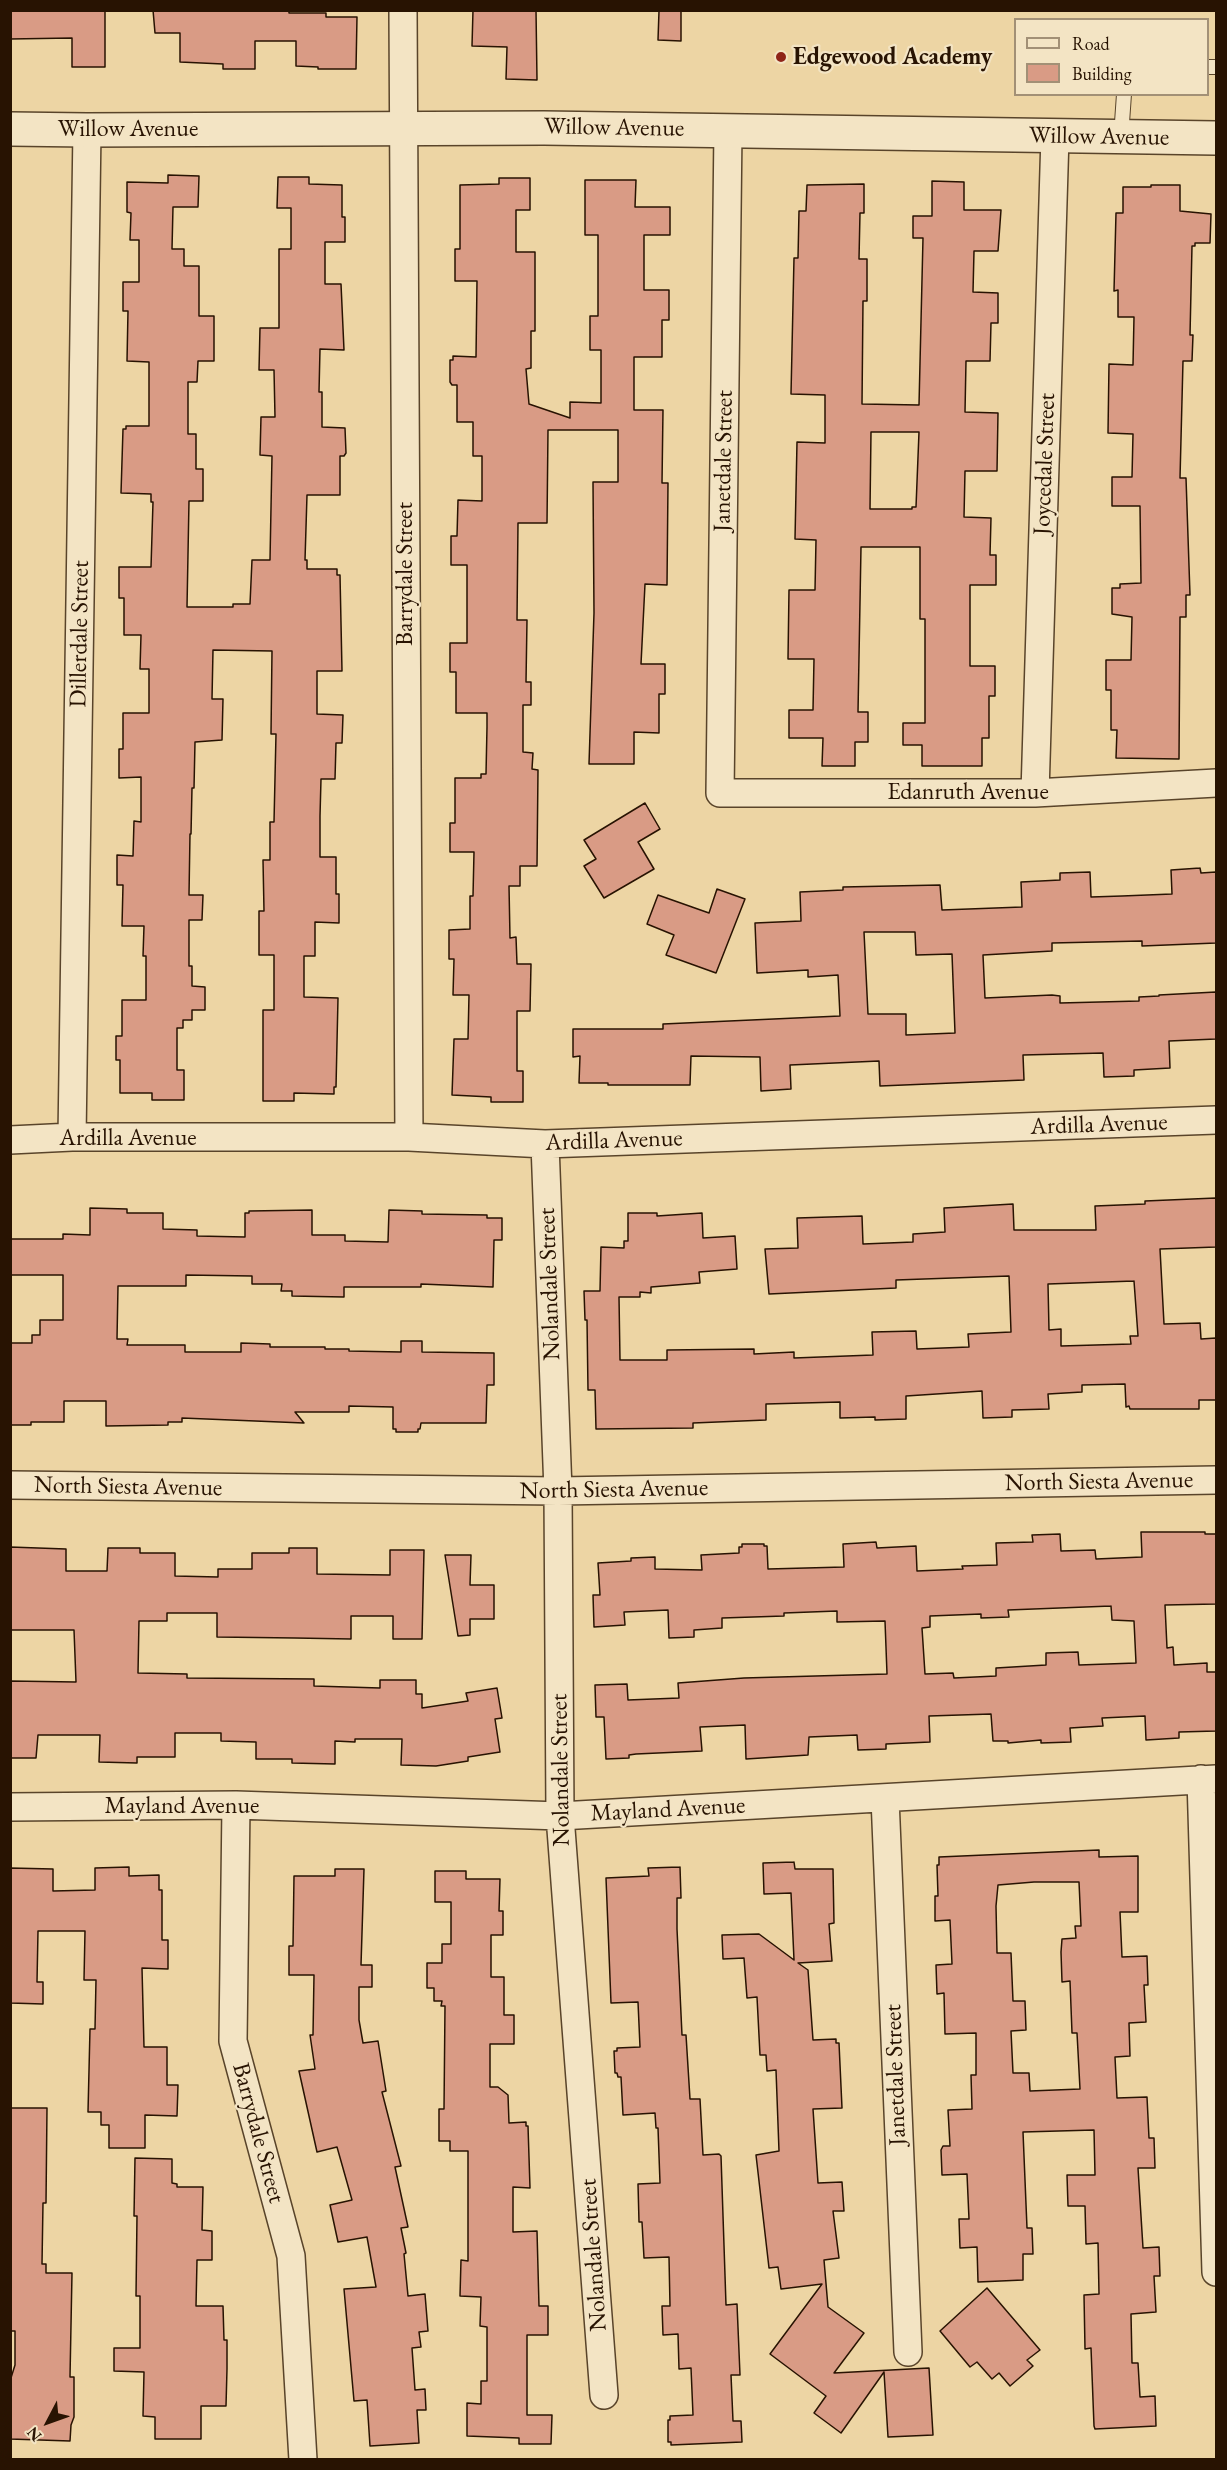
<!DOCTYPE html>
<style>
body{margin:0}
#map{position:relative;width:1227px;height:2470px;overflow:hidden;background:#edd5a4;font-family:"EB Garamond",serif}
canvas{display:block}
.frame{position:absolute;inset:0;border:12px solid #281302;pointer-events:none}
.legend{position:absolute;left:1014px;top:18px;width:195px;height:78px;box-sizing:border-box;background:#f3e4c4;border:2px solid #a29076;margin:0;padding:8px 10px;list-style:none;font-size:18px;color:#281302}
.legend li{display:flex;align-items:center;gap:12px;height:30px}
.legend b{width:30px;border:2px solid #a29076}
.north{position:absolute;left:18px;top:2392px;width:60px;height:60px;-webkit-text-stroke:4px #f3e4c4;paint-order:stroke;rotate:229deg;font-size:16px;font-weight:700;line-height:24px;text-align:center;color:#281302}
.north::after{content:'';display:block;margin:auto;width:21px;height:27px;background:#281302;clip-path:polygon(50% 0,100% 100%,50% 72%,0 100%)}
</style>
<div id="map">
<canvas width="1227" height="2470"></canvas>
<div class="frame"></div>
<ul class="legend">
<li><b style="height:8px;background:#f3e4c4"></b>Road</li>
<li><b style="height:16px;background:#d99b85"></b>Building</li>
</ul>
<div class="north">N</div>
</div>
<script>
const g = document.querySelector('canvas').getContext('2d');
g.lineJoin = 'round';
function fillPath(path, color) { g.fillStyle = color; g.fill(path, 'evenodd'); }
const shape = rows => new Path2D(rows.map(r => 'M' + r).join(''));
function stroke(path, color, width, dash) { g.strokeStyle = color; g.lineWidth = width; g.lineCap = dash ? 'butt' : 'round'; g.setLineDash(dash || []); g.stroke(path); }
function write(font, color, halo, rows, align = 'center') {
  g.font = font + ' "EB Garamond",serif'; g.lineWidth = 4.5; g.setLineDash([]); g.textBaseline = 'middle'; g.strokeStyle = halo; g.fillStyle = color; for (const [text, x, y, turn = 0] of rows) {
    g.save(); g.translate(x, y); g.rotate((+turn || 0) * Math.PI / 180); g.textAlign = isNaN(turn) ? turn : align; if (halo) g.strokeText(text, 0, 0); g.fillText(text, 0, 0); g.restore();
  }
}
const building = shape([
 [10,10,105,10,105,67,72,67,72,38,10,39,10,10],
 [153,10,289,10,289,13,326,13,326,17,357,17,356,69,318,69,318,67,296,66,296,41,255,41,255,69,223,69,223,64,180,62,180,33,155,33,153,10],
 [473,10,536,10,537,80,506,79,507,47,472,46,473,10],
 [659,11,681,11,681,41,658,40,659,11],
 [168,175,199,176,198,207,173,207,172,249,184,249,184,266,199,266,199,316,214,316,214,361,198,361,197,382,188,382,188,434,196,434,196,469,203,469,203,501,189,501,187,607,233,607,233,604,250,604,252,560,270,560,272,456,260,455,261,417,275,417,274,370,259,370,260,328,279,328,279,249,291,249,291,208,277,208,278,177,309,177,309,184,342,185,342,217,345,217,345,242,325,242,325,284,341,284,344,350,320,349,319,392,322,392,322,427,345,428,346,453,344,456,340,456,340,495,307,495,305,560,307,560,307,569,337,569,337,575,340,575,342,671,317,671,317,714,343,715,342,743,336,743,335,779,321,779,320,816,320,857,336,857,336,894,339,894,339,923,315,922,315,956,304,956,304,997,338,998,336,1087,334,1087,334,1094,294,1093,294,1101,263,1101,263,1010,274,1010,274,955,259,955,259,911,264,911,263,860,270,860,270,822,274,822,276,734,271,734,272,651,213,650,212,699,223,699,222,740,195,742,194,788,192,788,191,834,190,834,189,895,203,895,202,920,189,920,189,966,192,966,192,986,205,987,205,1010,192,1010,192,1020,183,1020,183,1028,177,1028,177,1070,184,1070,184,1100,152,1100,152,1093,120,1093,120,1060,116,1060,116,1036,122,1036,122,1000,146,1000,146,956,143,956,144,926,122,926,123,885,117,885,117,855,133,856,134,821,141,822,141,777,119,778,119,749,123,749,123,713,149,713,149,669,140,669,141,635,124,635,124,598,119,598,119,567,151,567,153,502,151,502,151,494,121,493,123,429,126,429,126,426,149,426,149,362,127,361,128,311,123,311,123,282,139,282,139,240,130,240,131,213,127,212,127,182,168,183,168,175],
 [499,178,530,178,530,210,516,210,516,252,535,252,535,331,531,331,531,368,526,369,529,404,570,418,570,402,601,403,601,350,590,350,590,316,598,316,598,235,585,235,585,180,636,180,635,207,670,207,670,235,644,235,644,290,669,290,669,320,662,320,662,357,634,357,634,410,663,410,662,483,668,483,667,585,645,584,641,664,665,664,665,694,659,694,659,733,634,732,634,764,589,764,594,613,593,482,618,482,618,430,548,430,547,523,518,523,517,620,527,620,526,682,531,682,531,705,523,705,523,752,533,753,532,769,538,770,537,866,520,866,520,886,509,886,510,938,516,937,517,964,531,964,530,1011,517,1011,517,1071,523,1071,523,1102,491,1102,491,1097,452,1095,454,1039,468,1039,469,995,453,995,454,959,449,959,449,930,470,929,470,896,473,896,474,852,450,852,450,823,455,823,455,778,481,778,481,774,486,774,487,727,487,713,456,713,456,672,450,672,450,643,467,643,467,565,451,565,451,536,457,536,458,500,482,501,482,456,473,456,473,422,457,422,457,385,452,385,450,382,450,360,453,360,453,356,476,357,477,281,455,281,455,249,460,249,460,185,499,184,499,178],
 [932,181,964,182,964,210,1001,210,998,251,974,251,973,292,998,293,998,323,991,323,990,361,966,361,965,412,998,413,997,471,965,471,964,517,991,518,990,555,996,555,996,585,970,585,970,666,995,666,995,696,989,696,989,738,982,738,982,766,922,766,922,745,903,745,903,723,925,723,925,619,920,619,920,547,861,547,858,712,868,712,868,742,855,742,855,766,822,766,823,738,789,738,789,710,813,710,814,659,788,659,789,590,815,590,816,540,795,539,797,442,825,443,825,395,791,394,794,258,798,258,799,211,806,211,807,185,864,184,864,213,860,213,859,259,867,259,867,301,863,301,862,404,919,405,923,238,913,238,913,216,932,216,932,181],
 [871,432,919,432,916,507,912,507,912,509,870,509,871,432],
 [1151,185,1180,185,1180,211,1211,214,1210,243,1195,243,1195,246,1192,246,1190,335,1193,335,1192,361,1183,361,1180,478,1186,478,1190,595,1186,595,1186,617,1180,617,1179,759,1116,758,1117,730,1111,730,1111,690,1106,690,1106,660,1131,660,1132,617,1112,614,1112,588,1120,588,1120,584,1141,583,1140,506,1112,506,1112,477,1132,477,1133,434,1108,433,1109,364,1133,365,1134,317,1118,317,1118,290,1114,291,1116,213,1123,213,1123,187,1151,187,1151,185],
 [645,803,660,829,638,842,654,869,604,898,584,866,596,859,584,840,645,803],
 [1200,868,1201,873,1216,872,1216,943,1142,946,1142,941,1052,943,1052,951,983,955,985,998,1052,995,1060,996,1060,1003,1139,1001,1139,997,1159,996,1159,995,1216,992,1216,1039,1169,1041,1170,1068,1134,1070,1134,1076,1104,1077,1103,1053,1023,1055,1024,1080,880,1086,879,1061,790,1065,791,1089,761,1091,760,1057,691,1056,690,1085,608,1085,608,1083,579,1083,580,1056,573,1057,573,1029,663,1029,663,1024,840,1016,838,975,808,977,808,970,757,973,755,923,801,921,800,892,843,890,843,887,940,885,942,910,1022,907,1021,882,1060,880,1060,873,1090,872,1091,897,1122,896,1172,894,1171,870,1200,868],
 [864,932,915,932,916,955,952,954,955,1033,906,1035,906,1014,868,1014,864,932],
 [717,889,745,899,716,973,666,955,674,935,647,924,658,895,709,913,717,889],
 [1216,1198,1216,1247,1160,1249,1164,1324,1200,1323,1201,1339,1216,1338,1216,1400,1199,1400,1199,1409,1130,1409,1129,1406,1126,1407,1125,1384,1082,1385,1082,1392,1048,1394,1049,1409,1012,1410,1012,1417,983,1418,982,1391,906,1396,906,1419,875,1420,875,1417,840,1418,840,1402,766,1404,766,1420,693,1423,693,1428,596,1429,595,1390,588,1390,587,1320,585,1320,584,1291,600,1291,601,1247,624,1248,624,1241,628,1241,628,1213,657,1213,657,1216,702,1213,703,1238,735,1236,737,1269,699,1272,700,1283,651,1287,651,1293,640,1292,640,1297,619,1297,620,1360,667,1360,667,1350,754,1349,754,1354,794,1352,794,1358,873,1355,872,1332,916,1331,917,1349,969,1347,968,1334,1011,1332,1009,1276,896,1280,896,1288,769,1294,765,1249,798,1248,797,1218,862,1216,863,1244,913,1242,913,1234,945,1232,944,1208,1013,1204,1014,1230,1096,1230,1095,1206,1145,1204,1145,1201,1216,1198],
 [1134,1281,1138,1336,1130,1336,1131,1344,1061,1346,1061,1329,1049,1330,1048,1284,1134,1281],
 [90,1208,127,1209,127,1213,163,1213,163,1229,197,1230,197,1236,245,1237,245,1213,249,1213,249,1211,312,1210,312,1235,345,1235,345,1241,388,1242,389,1210,422,1211,422,1214,487,1215,487,1218,502,1218,502,1240,494,1240,493,1287,421,1284,421,1287,344,1287,344,1297,292,1296,292,1291,281,1291,282,1284,252,1284,252,1276,186,1275,186,1286,118,1286,117,1339,128,1339,127,1345,185,1345,185,1352,241,1352,241,1343,270,1344,270,1347,325,1347,325,1349,349,1349,349,1351,401,1352,401,1341,422,1341,422,1352,494,1353,494,1385,487,1385,486,1423,421,1423,420,1429,418,1429,418,1432,396,1432,396,1429,393,1429,393,1407,349,1406,349,1412,295,1412,304,1423,182,1418,182,1422,168,1422,168,1425,106,1426,106,1401,64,1401,64,1422,31,1422,31,1425,10,1425,10,1343,32,1343,32,1335,40,1335,40,1320,63,1320,63,1275,10,1275,10,1239,63,1239,63,1234,90,1235,90,1208],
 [1141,1532,1205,1532,1205,1534,1216,1534,1216,1604,1165,1605,1167,1648,1173,1647,1174,1665,1207,1663,1207,1672,1216,1672,1216,1731,1179,1732,1179,1738,1146,1740,1145,1716,1102,1718,1103,1726,1070,1728,1071,1742,1041,1743,1041,1740,1008,1743,1008,1741,993,1741,991,1714,929,1716,930,1742,886,1744,886,1749,858,1750,857,1735,809,1737,808,1755,746,1759,745,1725,700,1727,702,1751,636,1754,629,1755,629,1758,606,1759,604,1717,596,1717,595,1685,627,1684,628,1700,679,1698,678,1683,744,1678,887,1674,885,1621,837,1622,837,1611,784,1613,784,1616,722,1618,722,1628,694,1630,694,1637,669,1638,668,1610,624,1612,625,1625,594,1627,593,1595,600,1595,598,1563,631,1561,631,1558,655,1557,655,1569,702,1570,701,1555,739,1553,739,1547,742,1547,742,1544,764,1544,764,1546,767,1546,768,1569,844,1567,843,1544,876,1542,877,1548,916,1546,917,1571,963,1569,962,1566,997,1565,996,1543,1033,1542,1032,1535,1060,1534,1061,1551,1095,1550,1096,1559,1142,1557,1141,1532],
 [1111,1606,1112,1620,1134,1621,1136,1663,1079,1665,1078,1652,1046,1653,1046,1665,996,1668,996,1676,954,1678,953,1673,925,1674,922,1628,930,1627,930,1616,981,1614,981,1618,1009,1617,1008,1610,1111,1606],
 [10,1547,66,1549,66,1571,107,1571,108,1548,140,1548,140,1553,175,1553,175,1576,218,1577,218,1569,252,1569,252,1553,289,1553,289,1548,317,1548,317,1574,390,1575,390,1550,424,1550,422,1639,393,1639,393,1616,351,1616,351,1639,295,1638,217,1637,217,1613,167,1613,167,1621,139,1621,138,1673,187,1674,187,1678,314,1679,314,1686,380,1688,380,1680,416,1680,416,1694,422,1694,422,1708,468,1701,466,1693,497,1688,502,1718,495,1719,500,1752,468,1757,468,1761,436,1766,401,1765,402,1739,355,1739,355,1742,335,1741,335,1764,292,1763,292,1759,256,1759,256,1742,221,1741,221,1733,175,1733,175,1757,137,1757,137,1763,99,1762,100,1735,38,1735,36,1758,10,1758,10,1681,76,1682,74,1630,10,1630,10,1547],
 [445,1555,471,1555,470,1585,494,1585,494,1619,470,1619,470,1635,458,1636,445,1555],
 [1099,1850,1099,1857,1138,1856,1138,1912,1120,1912,1122,1957,1147,1956,1148,1985,1144,1985,1146,2022,1129,2023,1130,2056,1115,2057,1117,2098,1147,2097,1149,2138,1154,2138,1155,2168,1138,2168,1143,2248,1159,2247,1160,2276,1154,2276,1156,2312,1131,2314,1132,2363,1138,2363,1140,2397,1155,2396,1156,2426,1095,2429,1094,2426,1091,2348,1085,2349,1084,2295,1099,2294,1098,2243,1086,2244,1085,2206,1068,2206,1067,2175,1095,2175,1094,2130,1023,2132,1027,2228,1032,2228,1033,2254,1023,2254,1023,2280,978,2282,977,2247,960,2248,959,2219,969,2219,967,2174,942,2175,941,2150,943,2146,950,2146,948,2110,972,2109,971,2075,976,2075,976,2033,945,2034,944,1993,937,1994,936,1965,952,1964,950,1920,935,1921,935,1896,938,1896,937,1865,939,1865,939,1857,1099,1850],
 [1034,1882,1079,1882,1081,1926,1075,1926,1076,1938,1062,1939,1061,1952,1062,1982,1070,1981,1072,2033,1077,2033,1080,2089,1030,2091,1029,2073,1013,2073,1011,2031,1026,2030,1025,2001,1013,2001,1011,1953,997,1953,996,1906,998,1885,1034,1882],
 [794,1862,795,1869,833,1869,834,1923,829,1924,832,1961,798,1963,808,1970,813,2040,836,2039,836,2043,839,2043,842,2108,813,2109,818,2183,842,2182,844,2211,833,2211,839,2258,824,2260,828,2307,864,2333,834,2373,929,2368,933,2435,888,2437,884,2372,841,2433,814,2413,826,2396,770,2354,822,2284,781,2289,778,2267,769,2268,756,2155,779,2151,776,2070,767,2071,766,2055,760,2055,757,1997,747,1998,744,1958,723,1959,722,1935,759,1934,794,1960,791,1893,764,1894,763,1863,794,1862],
 [129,1867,129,1876,159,1875,159,1890,162,1890,162,1940,168,1940,168,1969,142,1968,144,2047,167,2047,167,2085,178,2085,177,2116,145,2115,145,2148,109,2148,109,2125,101,2125,101,2112,88,2112,90,2029,95,2029,96,1980,84,1980,85,1931,38,1931,37,1982,43,1982,43,2004,10,2003,10,1868,53,1869,53,1891,95,1890,95,1868,129,1867],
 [680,1867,681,1898,677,1898,677,1929,682,2035,686,2035,690,2099,700,2099,703,2155,719,2154,721,2156,726,2305,737,2304,740,2375,731,2375,733,2421,741,2421,742,2442,671,2445,671,2442,668,2442,668,2420,670,2420,670,2416,693,2415,691,2368,679,2369,678,2334,663,2335,662,2306,670,2306,669,2257,644,2258,642,2222,639,2222,638,2184,660,2183,658,2128,656,2128,655,2113,623,2115,621,2077,618,2077,617,2073,615,2073,614,2051,617,2051,617,2048,640,2047,638,2002,611,2003,606,1878,649,1876,648,1868,680,1867],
 [335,1869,364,1869,361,1965,372,1965,372,1987,359,1987,359,2020,363,2043,378,2041,386,2091,382,2092,401,2166,395,2167,408,2227,401,2228,406,2253,404,2254,408,2296,425,2294,428,2331,419,2332,421,2347,412,2348,415,2390,425,2389,426,2410,417,2410,419,2443,370,2446,367,2400,354,2401,344,2289,376,2287,367,2237,338,2242,330,2205,352,2200,337,2147,317,2152,299,2071,315,2069,310,2035,313,2035,314,1975,289,1975,289,1946,293,1946,294,1876,335,1876,335,1869],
 [435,1871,466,1871,466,1879,500,1879,499,1911,503,1911,503,1935,491,1935,491,1977,504,1977,504,2015,514,2015,514,2044,490,2044,490,2087,498,2087,508,2095,509,2123,526,2122,526,2126,528,2126,530,2188,513,2187,513,2232,537,2231,539,2306,548,2306,548,2335,527,2335,527,2415,552,2415,551,2444,519,2444,519,2438,467,2436,467,2403,481,2404,481,2381,487,2381,487,2327,480,2326,481,2297,460,2296,461,2260,468,2261,468,2151,450,2151,450,2141,439,2141,439,2109,444,2109,445,2006,441,2006,442,2001,434,2001,434,1988,427,1988,427,1963,442,1963,442,1944,451,1944,451,1902,435,1902,435,1871],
 [10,2108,47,2108,46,2203,43,2203,42,2264,46,2264,46,2273,72,2273,70,2377,74,2377,74,2417,71,2425,70,2441,10,2439,10,2381,15,2365,15,2331,10,2331,10,2108],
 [135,2158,172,2159,172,2183,177,2184,177,2187,203,2187,202,2230,212,2231,212,2260,197,2260,196,2306,223,2306,224,2340,227,2340,227,2369,226,2406,201,2406,201,2439,155,2439,155,2417,143,2416,144,2372,114,2371,114,2348,140,2348,140,2296,136,2296,137,2216,134,2216,135,2158],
 [987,2288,1040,2350,1027,2360,1033,2366,1010,2386,999,2373,992,2379,977,2362,970,2367,940,2331,987,2288]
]);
const service = shape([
 [1208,67,1216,67],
 [1121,137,1124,94]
]);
const minor = shape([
 [403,10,409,1137],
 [728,130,720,793,1035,793,1216,783],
 [1035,793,1055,136],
 [72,1137,87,130],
 [10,1140,72,1137,409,1137,545,1144,1216,1120],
 [545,1144,558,1491,560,1816,604,2395],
 [10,1485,558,1491,1216,1480],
 [1201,1779,1216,2272],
 [885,1798,908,2352],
 [236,1805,233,2041,291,2256,303,2460],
 [10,1807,236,1805,560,1816,1216,1779]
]);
const tertiary = shape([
 [10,129,87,130,544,128,1216,138]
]);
const markers = [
 [781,57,6,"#8f2418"]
];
const poiNames = [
 ["Edgewood Academy",793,57]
];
const streetNames = [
 ["Willow Avenue",614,128,1],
 ["Willow Avenue",128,129],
 ["Willow Avenue",1099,137,1],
 ["Janetdale Street",724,461,-89],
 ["Joycedale Street",1045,464,-88],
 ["Barrydale Street",405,574,-90],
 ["Dillerdale Street",80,634,-89],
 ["Edanruth Avenue",968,792],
 ["Ardilla Avenue",1099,1125,-2],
 ["Ardilla Avenue",128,1138],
 ["Ardilla Avenue",614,1141,-2],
 ["Nolandale Street",550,1284,-92],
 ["North Siesta Avenue",1099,1482,-1],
 ["North Siesta Avenue",128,1487,1],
 ["North Siesta Avenue",614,1490,-1],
 ["Nolandale Street",561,1770,-91],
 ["Mayland Avenue",182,1806],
 ["Mayland Avenue",668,1810,-3],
 ["Janetdale Street",896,2075,-92],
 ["Barrydale Street",258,2133,75],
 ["Nolandale Street",594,2255,-94]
];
fillPath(building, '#d99b85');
stroke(building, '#281302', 1.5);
stroke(service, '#59442a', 16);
stroke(minor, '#59442a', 30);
stroke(tertiary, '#59442a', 36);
stroke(service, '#f3e4c4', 14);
stroke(minor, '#f3e4c4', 27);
stroke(tertiary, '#f3e4c4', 33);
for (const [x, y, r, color] of markers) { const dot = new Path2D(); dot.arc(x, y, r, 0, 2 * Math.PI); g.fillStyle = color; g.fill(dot); stroke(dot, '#f3e4c4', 2); }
write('bold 24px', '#281302', '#f3e4c4', poiNames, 'left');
write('24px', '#281302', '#f3e4c4', streetNames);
</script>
